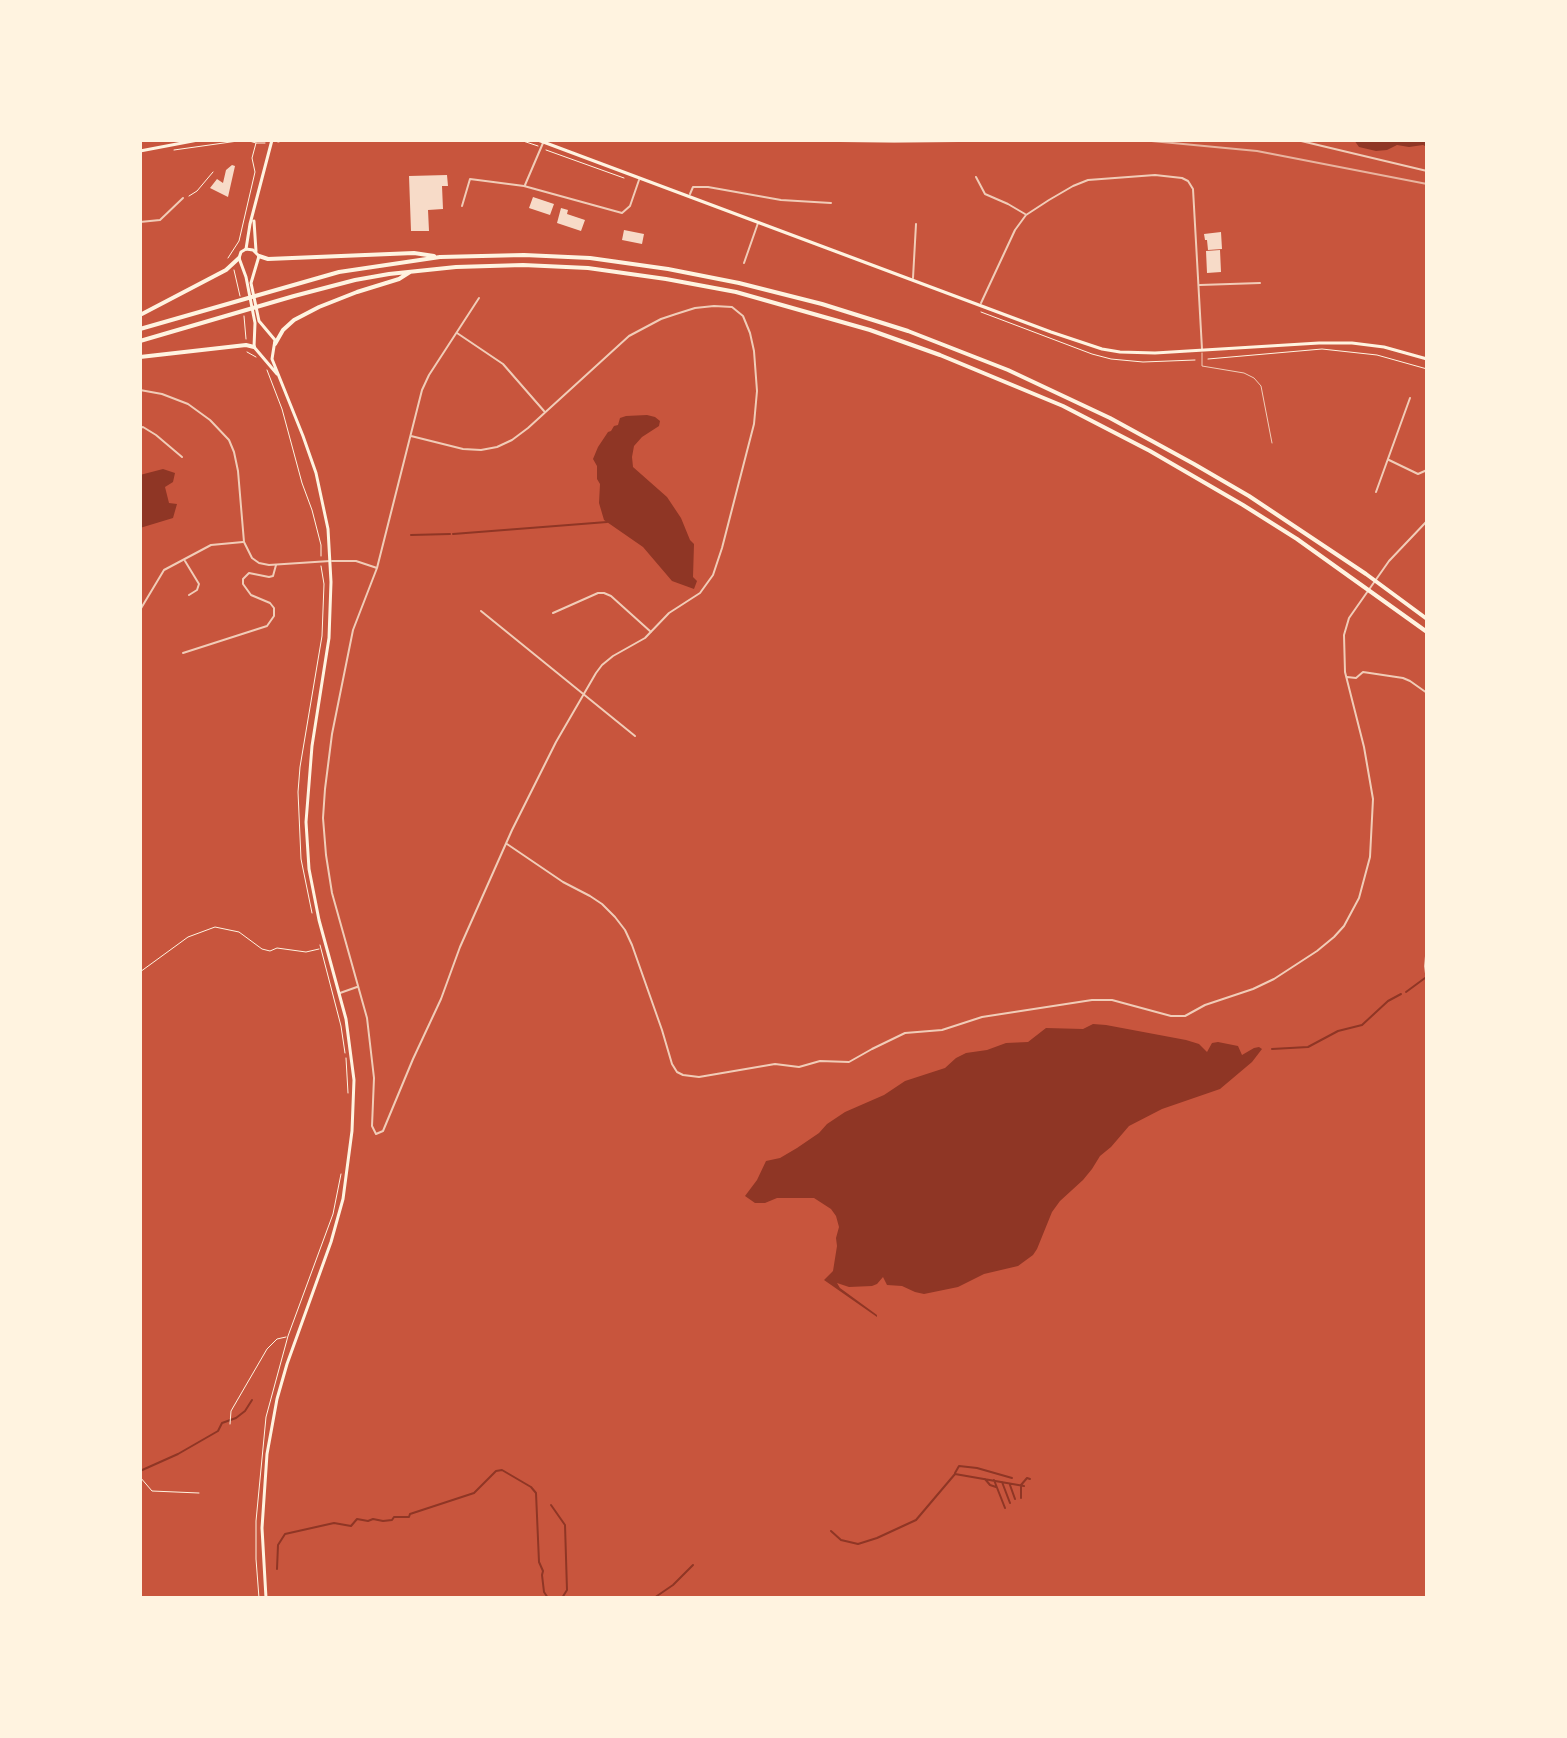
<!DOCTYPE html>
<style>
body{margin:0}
#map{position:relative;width:1567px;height:1738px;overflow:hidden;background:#c8553d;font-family:Figtree,sans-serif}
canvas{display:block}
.frame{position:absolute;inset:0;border:142px solid #fff3e0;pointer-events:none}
</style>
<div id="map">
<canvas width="1567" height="1738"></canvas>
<div class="frame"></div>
</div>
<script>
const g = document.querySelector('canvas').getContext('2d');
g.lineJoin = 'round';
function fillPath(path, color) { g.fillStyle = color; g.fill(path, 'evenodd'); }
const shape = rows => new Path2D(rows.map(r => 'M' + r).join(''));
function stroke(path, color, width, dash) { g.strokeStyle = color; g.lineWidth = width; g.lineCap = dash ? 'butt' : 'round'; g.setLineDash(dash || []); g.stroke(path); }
const water = shape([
 [1354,140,1427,140,1427,147,1423,145,1409,147,1397,145,1387,150,1376,151,1359,147],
 [647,415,655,417,660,421,659,426,642,437,634,446,632,457,633,467,667,497,681,518,690,540,694,544,693,577,697,581,694,589,672,581,643,547,604,520,599,503,600,484,597,479,597,466,593,459,598,447,608,432,611,431,614,426,618,425,620,418,626,416],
 [163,469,175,473,173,482,165,487,169,503,177,504,173,518,140,528,140,475],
 [1093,1024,1106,1025,1186,1040,1199,1044,1207,1052,1212,1043,1218,1042,1238,1046,1242,1055,1254,1048,1259,1047,1262,1049,1252,1062,1220,1089,1162,1109,1129,1126,1111,1147,1100,1156,1092,1169,1083,1180,1060,1201,1052,1212,1037,1249,1033,1255,1018,1266,984,1274,958,1287,924,1294,915,1292,902,1286,887,1285,883,1277,877,1284,872,1286,849,1287,837,1283,840,1288,877,1315,877,1317,824,1280,833,1271,837,1246,836,1238,839,1227,836,1216,831,1209,814,1198,777,1198,765,1203,755,1203,745,1196,757,1180,766,1161,780,1158,797,1148,819,1133,827,1124,845,1112,884,1095,905,1081,945,1068,956,1058,966,1053,987,1050,1006,1043,1028,1042,1046,1028,1083,1029]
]);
const stream = shape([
 [453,534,607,522],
 [411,535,450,534],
 [1406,992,1425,978],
 [1272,1049,1308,1047,1338,1031,1362,1025,1388,1001,1401,994],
 [140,1471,178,1454,218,1431,222,1423,236,1418,245,1411,252,1400],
 [955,1473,959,1466,977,1468,1012,1478],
 [985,1479,990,1485,996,1487],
 [994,1480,1005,1508],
 [1002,1482,1010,1503],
 [1010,1485,1015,1499],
 [1021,1498,1021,1485,1027,1478,1030,1479],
 [551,1505,565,1525,567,1590,562,1598],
 [831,1531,841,1540,858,1544,877,1538,916,1520,955,1474,1024,1486],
 [277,1569,278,1545,285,1534,334,1523,351,1526,357,1519,368,1521,373,1519,383,1521,392,1520,394,1517,409,1517,410,1514,474,1493,496,1471,502,1470,531,1487,536,1493,539,1562,543,1571,542,1575,544,1592,548,1598],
 [654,1598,673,1585,693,1565],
 [692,1598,699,1598]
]);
const building = shape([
 [232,165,235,166,228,197,210,188,217,179,223,183,226,170],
 [447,175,448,186,442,186,443,209,428,210,429,231,411,231,409,176],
 [533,197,554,204,550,215,529,208],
 [561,208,568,210,567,214,585,220,581,231,557,223],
 [624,230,644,234,642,244,622,240],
 [1221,232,1222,249,1208,250,1207,240,1205,240,1204,234],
 [1220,250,1221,272,1207,273,1206,251]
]);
const path = shape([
 [246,140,256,143,265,143],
 [520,140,538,146],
 [278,142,287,140],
 [174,150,245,140],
 [546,150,624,178],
 [189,196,197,191,213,172],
 [228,258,239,241,255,172,252,158,256,143],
 [234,270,240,296],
 [981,312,1092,354,1111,359,1143,362,1195,360],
 [244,316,246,339],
 [247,352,256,357],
 [1208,359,1322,349,1377,355,1427,369],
 [267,370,282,409,302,483,312,510,321,545,321,556],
 [312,913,301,859,298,792,300,767,322,636,324,584,321,566],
 [320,945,341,1026,345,1053],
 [140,972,188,937,215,927,239,932,262,949,270,951,277,948,306,952,319,949],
 [346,1058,348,1093],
 [230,1424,231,1411,267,1349,277,1339,286,1337],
 [140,1477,152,1491,199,1493],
 [259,1598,256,1559,256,1521,266,1417,288,1336,333,1214,341,1174]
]);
const service = shape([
 [1202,353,1202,366,1244,373,1254,378,1261,386,1272,443]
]);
const minor = shape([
 [1297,140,1427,171],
 [976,177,985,194,1008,204,1025,214],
 [525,185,543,143],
 [690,194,693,187,708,187,781,200,831,203],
 [462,206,470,179,524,186,622,213,630,206,639,180],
 [140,222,160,220,183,198],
 [744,263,758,223],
 [913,278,916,224],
 [1200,285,1260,283],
 [981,303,1015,230,1026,215,1049,200,1073,186,1088,180,1155,175,1182,178,1188,181,1193,189,1202,349],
 [457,333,503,364,544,411],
 [140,428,143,427,156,435,182,457],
 [1389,460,1418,474,1427,470],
 [1376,492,1410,398],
 [185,561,199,584,197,590,189,595],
 [332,561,356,561,377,568,422,390,429,375,479,298],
 [377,568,353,630,332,734,325,789,323,818,326,855,332,893,367,1018,374,1078,372,1126,376,1134,383,1131,413,1059,441,999,460,947,512,830,556,742,596,673,602,665,613,656,645,638,669,613,700,593,713,575,722,548,754,424,757,391,754,351,750,333,743,316,732,307,714,306,695,308,676,314,661,319,629,336,528,428,512,440,497,447,481,450,463,449,411,436],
 [140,610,164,570,211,545,243,542],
 [481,611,635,736],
 [553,613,598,593,604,593,611,596,651,632],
 [183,653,267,626,274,616,274,608,270,603,251,595,243,584,243,579,249,573,269,577,273,576,276,565],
 [1347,677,1356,678,1363,672,1403,678,1410,681,1427,693],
 [507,844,563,882,590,896,602,904,615,917,625,930,632,945,662,1030,672,1064,677,1072,683,1075,699,1077,775,1064,799,1067,820,1061,849,1062,872,1049,905,1033,942,1030,982,1017,1092,1000,1112,1000,1171,1016,1185,1016,1205,1005,1253,989,1274,979,1317,951,1334,937,1344,926,1359,898,1370,857,1373,799,1364,747,1345,672,1344,635,1349,618,1389,561,1427,521],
 [1427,946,1425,966,1427,981],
 [340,993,357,987]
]);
const tertiary = shape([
 [140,390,162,394,188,404,210,420,229,440,234,452,238,471,244,542,252,558,259,563,269,565,330,561]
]);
const secondary = shape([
 [538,140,1051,332,1102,349,1120,352,1155,353,1319,343,1352,343,1384,347,1427,359],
 [140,151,198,140],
 [254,221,256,251],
 [246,249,250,224,272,140]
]);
const primary = shape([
 [266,1598,262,1528,267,1454,277,1399,287,1364,331,1242,343,1199,352,1131,354,1080,346,1019,319,920,309,869,306,822,312,746,329,638,331,582,328,529,316,473,303,436,272,359,275,340,259,321,251,283,259,256,253,250,246,249,241,252,239,258,246,277,255,323,254,347,277,374]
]);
const motorway = shape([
 [259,256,268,259,414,253,434,256],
 [140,315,226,270,239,258],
 [140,329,339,272,440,257,524,255,590,258,668,269,739,283,822,304,908,331,1008,370,1110,418,1194,464,1249,496,1366,574,1427,619],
 [140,341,294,296,355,280,389,274,456,267,523,265,588,268,666,279,736,292,870,330,940,355,1063,406,1150,451,1243,505,1297,539,1427,632],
 [275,344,283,330,294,320,319,307,357,292,399,279,410,272],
 [140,357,246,345,254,347]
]);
const rail = shape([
 [786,140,894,142,1023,140],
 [1141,140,1257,151,1427,184]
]);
fillPath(water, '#8f3625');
stroke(stream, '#8f3625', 2);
fillPath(building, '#f7dbc8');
stroke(path, '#fff3e0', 1);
stroke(service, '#f1ccb7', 1);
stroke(minor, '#f1ccb7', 2);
stroke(tertiary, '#f1ccb7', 2);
stroke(secondary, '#fff3e0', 3);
stroke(primary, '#fff3e0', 3);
stroke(motorway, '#fff3e0', 4);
stroke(rail, '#e9b49f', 2);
</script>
